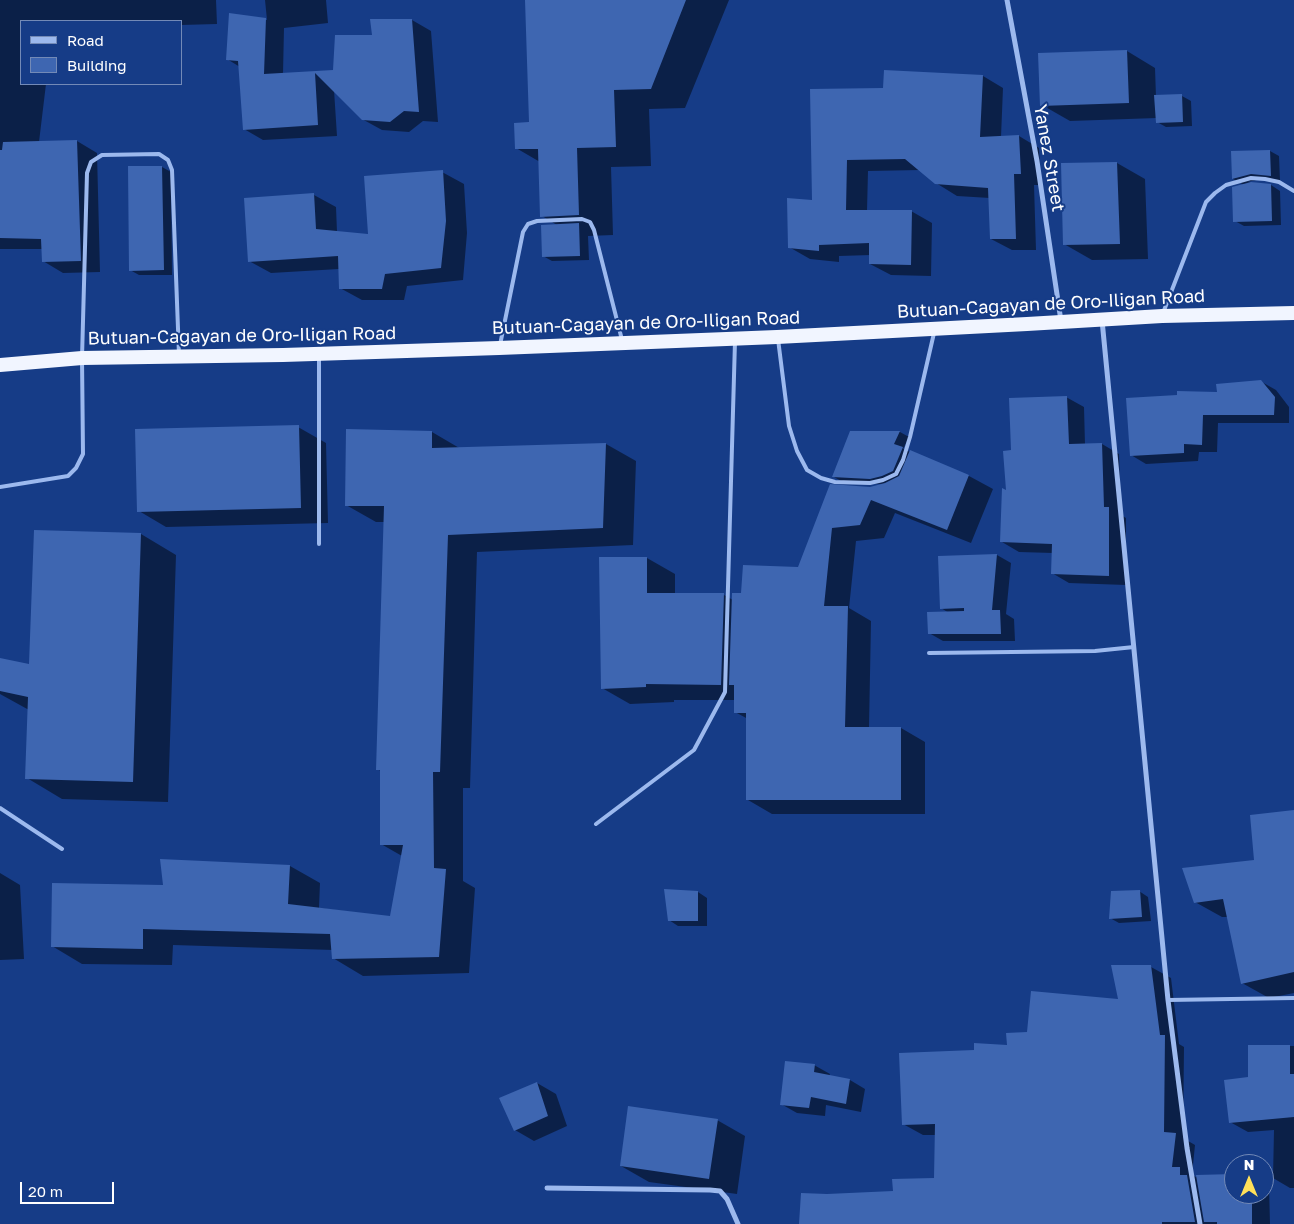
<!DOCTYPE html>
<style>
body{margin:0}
#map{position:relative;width:1294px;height:1224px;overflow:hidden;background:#163c87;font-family:"Golos Text",sans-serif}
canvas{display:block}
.legend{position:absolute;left:20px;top:20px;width:162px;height:65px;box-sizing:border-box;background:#163c87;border:1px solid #738ab7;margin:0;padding:6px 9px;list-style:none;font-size:15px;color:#fff}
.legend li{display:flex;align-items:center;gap:10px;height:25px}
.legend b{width:25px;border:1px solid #738ab7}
.north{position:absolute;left:1224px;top:1154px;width:50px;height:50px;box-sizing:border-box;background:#163c87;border:1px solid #738ab7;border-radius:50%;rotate:0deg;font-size:14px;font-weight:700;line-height:20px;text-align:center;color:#fff}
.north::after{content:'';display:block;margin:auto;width:18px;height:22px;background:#ffe059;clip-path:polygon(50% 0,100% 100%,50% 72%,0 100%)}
.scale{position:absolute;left:20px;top:1182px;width:94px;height:22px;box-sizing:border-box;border:2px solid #fff;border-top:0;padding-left:6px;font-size:15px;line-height:18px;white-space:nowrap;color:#fff;-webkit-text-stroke:4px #163c87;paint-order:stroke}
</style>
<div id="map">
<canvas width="1294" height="1224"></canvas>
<ul class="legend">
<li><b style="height:6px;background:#9cb9ee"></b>Road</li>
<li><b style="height:14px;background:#3e66b1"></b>Building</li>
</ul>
<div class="north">N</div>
<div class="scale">20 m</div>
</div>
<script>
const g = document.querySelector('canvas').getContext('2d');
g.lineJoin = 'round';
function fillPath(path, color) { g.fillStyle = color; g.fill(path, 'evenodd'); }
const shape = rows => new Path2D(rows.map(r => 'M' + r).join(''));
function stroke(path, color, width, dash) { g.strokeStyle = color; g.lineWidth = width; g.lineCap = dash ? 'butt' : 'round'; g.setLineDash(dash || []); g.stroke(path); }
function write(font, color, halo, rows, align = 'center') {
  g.font = font + ' "Golos Text",sans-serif'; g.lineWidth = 4; g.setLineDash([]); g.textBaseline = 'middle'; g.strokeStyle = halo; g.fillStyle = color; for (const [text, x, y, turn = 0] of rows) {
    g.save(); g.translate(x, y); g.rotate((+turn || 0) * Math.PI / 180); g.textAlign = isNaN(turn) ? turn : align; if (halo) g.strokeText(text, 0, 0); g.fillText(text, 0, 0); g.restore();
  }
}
const shadow = shape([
 [0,0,216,0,217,24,181,25,181,21,21,21,21,84,46,84,39,142,77,141,97,153,100,272,63,273,43,261,43,249,0,249],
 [265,0,326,0,328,23,284,28,283,74,335,71,374,36,412,20,431,31,438,122,423,121,409,132,382,130,362,119,334,90,337,136,263,140,244,129,240,67,227,59,230,15,267,20],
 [526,0,729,0,685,108,649,109,651,166,611,167,613,235,588,236,589,260,552,261,543,256,557,225,542,216,540,162,516,148,530,124],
 [1127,51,1155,68,1156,97,1182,96,1191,101,1192,126,1166,127,1157,122,1157,118,1070,121,1042,105],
 [983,76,1003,88,1001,137,1019,136,1039,148,1041,185,1034,185,1036,250,1012,250,991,239,990,198,957,196,936,183,920,170,868,171,867,211,911,211,932,223,931,276,891,275,870,264,871,255,839,256,839,262,810,259,789,247,813,201,884,89],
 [1270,151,1279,156,1280,181,1261,179,1247,182,1271,185,1280,191,1281,225,1244,226,1235,221,1244,185,1233,179,1233,152],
 [1117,163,1145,179,1148,259,1092,260,1064,244],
 [162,167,171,172,172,275,139,275,130,270],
 [442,172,464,184,467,233,463,280,407,286,404,300,362,300,340,288,339,269,271,273,249,261,314,195,336,207,337,232,370,235],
 [1260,381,1276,390,1289,407,1289,423,1218,423,1217,452,1199,452,1198,461,1146,464,1131,455,1219,394],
 [1066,397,1084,407,1085,445,1102,444,1119,454,1121,515,1126,518,1126,585,1069,583,1052,573,1053,553,1019,552,1002,542,1012,452],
 [298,427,326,443,328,523,166,527,139,511],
 [432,432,461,449,606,444,636,461,633,545,477,552,470,788,463,788,463,881,475,888,469,973,363,976,333,958,333,950,173,945,172,965,82,964,52,946,164,887,161,860,290,866,320,883,319,908,391,917,402,856,381,844,381,771,377,769,385,522,376,522,346,505],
 [851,432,900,432,909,437,903,449,969,476,993,489,971,543,895,513,884,538,856,541,849,608,871,621,869,728,901,728,925,742,925,814,772,814,748,800,748,719,735,712,735,700,674,700,674,702,630,704,602,688,601,558,647,558,675,574,675,594,724,595,733,600,799,568,831,486,870,488,884,484,843,482,834,477],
 [141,534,176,555,168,802,62,799,27,778,29,710,0,694,0,659,30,665],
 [997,555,1011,563,1006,614,1014,619,1015,641,943,641,929,633,949,613,941,608,940,557],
 [1294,812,1294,993,1269,998,1242,983,1228,917,1222,917,1195,902,1255,861],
 [0,873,20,885,24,959,0,960],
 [1139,891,1148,897,1151,921,1119,923,1110,918],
 [698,892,707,898,707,926,678,926,669,920],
 [1151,967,1171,978,1179,1044,1184,1047,1183,1138,1195,1145,1192,1175,1198,1178,1234,1175,1234,1194,1264,1194,1264,1182,1269,1185,1270,1224,800,1224,827,1196,894,1192,935,1179,936,1135,923,1135,903,1124,975,1052,1008,1046,1028,1033,1119,1000],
 [1249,1046,1294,1046,1294,1188,1290,1188,1273,1178,1274,1130,1248,1132,1230,1122,1249,1079],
 [814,1065,830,1074,829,1076,850,1080,865,1089,861,1112,826,1105,825,1116,797,1113,781,1104],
 [537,1083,556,1094,567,1126,534,1141,515,1130],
 [717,1120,745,1136,737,1194,649,1182,621,1166]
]);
const building = shape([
 [525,0,686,0,651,89,614,90,616,147,577,148,579,215,540,217,538,149,515,149,514,123,529,122],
 [229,13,266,18,264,74,333,70,335,35,372,35,370,19,412,19,419,112,404,111,390,122,362,120,315,73,318,125,243,130,238,61,226,60],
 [1127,50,1129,103,1040,106,1038,53],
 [884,70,983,75,980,137,1019,135,1021,174,1014,174,1016,239,990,239,988,188,935,184,905,159,847,160,846,210,912,210,911,265,869,264,869,243,819,245,819,251,788,248,787,198,812,200,810,89,883,88],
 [1182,94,1183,122,1156,123,1154,95],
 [77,140,81,261,42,262,41,239,0,238,0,150,2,150,3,142],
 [1270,150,1271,176,1251,174,1232,179,1231,151],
 [1117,162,1120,244,1063,245,1061,163],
 [128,166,162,166,164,270,129,271],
 [443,170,446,221,441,268,385,274,382,289,339,289,338,256,248,262,244,198,314,193,316,229,368,234,364,176],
 [1251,182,1271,184,1272,221,1233,222,1232,187],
 [579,223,580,256,542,257,541,225],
 [1261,380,1275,397,1274,415,1203,415,1202,445,1184,444,1184,453,1130,456,1126,398,1177,395,1177,391,1217,392,1216,384],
 [1067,396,1069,444,1102,443,1104,507,1109,507,1109,576,1051,574,1052,544,1000,542,1002,488,1006,490,1003,451,1011,450,1009,398],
 [299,425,301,508,137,512,135,429],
 [346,429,432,431,432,448,606,443,603,528,448,535,440,772,433,772,434,868,446,869,439,957,332,959,330,934,143,929,143,949,51,947,52,883,163,885,160,859,290,865,288,904,390,916,403,845,380,845,380,770,376,770,384,506,345,506],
 [850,431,900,431,894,444,903,447,893,471,882,476,870,479,832,477],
 [910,450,969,475,947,530,871,500,860,525,832,528,824,606,848,606,845,727,901,727,901,800,746,800,746,713,734,713,734,685,729,685,732,593,741,593,743,565,798,567,830,484,870,487,885,483,899,476],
 [34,530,141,533,133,782,25,779,28,697,0,691,0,658,29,664],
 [997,554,992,610,1000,610,1001,634,928,634,927,612,964,611,964,608,940,609,938,556],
 [599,557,647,557,647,593,724,593,721,685,646,684,646,687,601,689],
 [1294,810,1294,972,1241,984,1223,899,1194,903,1182,868,1254,860,1250,815],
 [664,889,698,891,698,921,668,921],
 [1140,890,1142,917,1109,919,1111,891],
 [1111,965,1151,965,1160,1035,1165,1035,1164,1132,1176,1133,1172,1167,1180,1167,1180,1175,1187,1175,1195,1222,1162,1222,1162,1224,799,1224,801,1193,827,1194,893,1191,892,1179,934,1178,935,1124,902,1125,899,1053,974,1050,974,1043,1007,1045,1006,1033,1027,1032,1031,991,1118,999],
 [1248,1045,1290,1045,1290,1074,1294,1074,1294,1117,1229,1123,1224,1080,1248,1077],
 [785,1061,815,1064,814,1072,850,1079,846,1104,811,1097,809,1108,780,1105],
 [537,1082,548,1116,514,1131,499,1098],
 [628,1106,718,1119,709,1179,620,1166],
 [1234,1174,1234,1194,1252,1194,1252,1224,1217,1224,1217,1222,1204,1222,1196,1175]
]);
const service = shape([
 [1163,313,1206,202,1215,193,1226,185,1251,178,1265,179,1279,182,1294,191],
 [778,339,789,426,797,451,807,470,821,478,835,482,870,483,883,480,896,474,903,460,910,437,934,333],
 [500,345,523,232,528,224,537,221,582,219,590,222,594,230,622,340],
 [319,356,319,544],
 [0,487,68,476,76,468,83,454,82,358,87,173,91,162,102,155,159,154,168,160,172,170,179,355],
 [929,653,1095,651,1134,647],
 [0,808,62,849],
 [596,824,694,750,725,692,735,341],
 [1168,1000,1294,998]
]);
const minor = shape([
 [1007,0,1037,161,1061,321],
 [1102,320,1168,1000,1187,1148,1200,1224],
 [547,1188,710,1190,720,1191,727,1199,738,1224]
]);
const trunk = shape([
 [0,365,82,358,283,355,499,348,777,337,1027,324,1162,316,1294,313]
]);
const streetNames = [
 ["Yanez Street",1049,158,80],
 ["Butuan-Cagayan de Oro-Iligan Road",1051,304,-3],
 ["Butuan-Cagayan de Oro-Iligan Road",646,323,-2],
 ["Butuan-Cagayan de Oro-Iligan Road",242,336,-1]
];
fillPath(shadow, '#0007');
fillPath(building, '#3e66b1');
stroke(service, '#9cb9ee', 4);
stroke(minor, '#9cb9ee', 5);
stroke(trunk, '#f1f5ff', 14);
write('18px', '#fff', '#163c87', streetNames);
</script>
